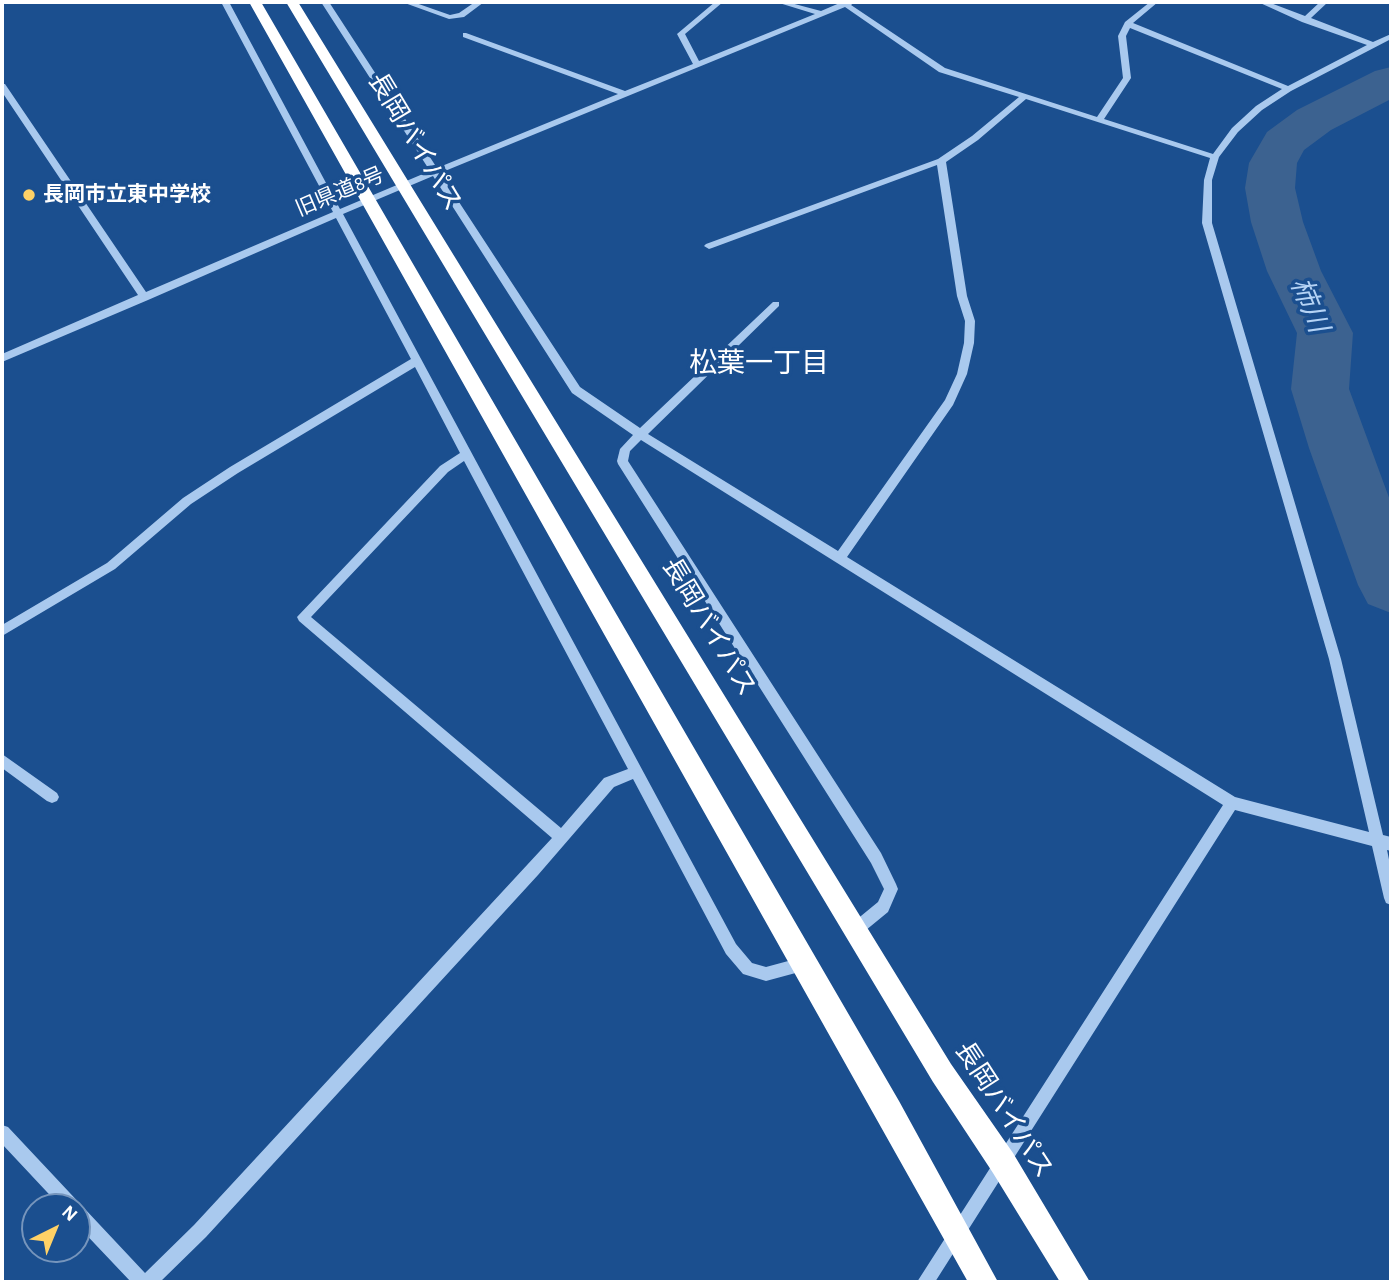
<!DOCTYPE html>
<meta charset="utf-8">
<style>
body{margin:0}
#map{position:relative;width:1393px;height:1284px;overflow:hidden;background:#1b4f8f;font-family:"Alegreya Sans",sans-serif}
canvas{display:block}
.frame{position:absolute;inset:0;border:4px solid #fff;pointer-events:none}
.north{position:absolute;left:21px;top:1193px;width:70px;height:70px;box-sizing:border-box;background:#1b4f8f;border:2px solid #7695bc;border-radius:50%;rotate:43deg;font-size:19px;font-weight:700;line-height:28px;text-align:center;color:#fff}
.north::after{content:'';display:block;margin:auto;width:24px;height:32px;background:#ffd166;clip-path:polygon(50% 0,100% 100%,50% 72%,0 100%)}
</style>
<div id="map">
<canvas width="1393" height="1284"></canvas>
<div class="frame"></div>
<div class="north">N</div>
</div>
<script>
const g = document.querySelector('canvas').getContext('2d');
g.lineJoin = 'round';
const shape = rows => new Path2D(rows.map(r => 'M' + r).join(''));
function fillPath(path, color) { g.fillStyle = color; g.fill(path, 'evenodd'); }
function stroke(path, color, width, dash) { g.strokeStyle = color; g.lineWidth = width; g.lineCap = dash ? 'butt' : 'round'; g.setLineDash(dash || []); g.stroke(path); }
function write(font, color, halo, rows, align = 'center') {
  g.font = font + ' "Alegreya Sans","Noto Sans JP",sans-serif'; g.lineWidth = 7; g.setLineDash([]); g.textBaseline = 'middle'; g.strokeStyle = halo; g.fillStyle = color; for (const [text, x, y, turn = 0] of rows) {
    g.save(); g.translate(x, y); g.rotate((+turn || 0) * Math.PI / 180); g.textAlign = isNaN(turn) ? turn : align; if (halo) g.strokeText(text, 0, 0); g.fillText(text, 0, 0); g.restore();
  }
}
const river = shape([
 [1391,67,1391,99,1331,130,1304,150,1297,163,1295,188,1303,222,1321,271,1353,333,1349,389,1391,503,1391,613,1368,604,1358,585,1309,448,1291,389,1297,333,1267,271,1251,222,1245,188,1249,163,1267,132,1297,110,1375,71,1391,67]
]);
const minor = shape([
 [221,2,229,2,340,209,430,171,321,2,329,2,437,168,618,94,463,37,463,33,466,33,625,91,693,64,677,34,715,2,723,2,685,34,699,61,815,14,776,2,787,2,821,11,842,2,855,2,851,5,945,68,1097,117,1123,78,1118,36,1125,22,1150,2,1158,2,1133,23,1288,86,1367,45,1302,22,1258,2,1268,2,1305,16,1320,2,1328,2,1311,18,1373,42,1391,34,1391,39,1291,91,1262,110,1238,132,1219,157,1212,180,1212,223,1341,659,1383,835,1391,837,1391,851,1387,850,1391,869,1391,905,1386,903,1384,898,1372,846,1235,810,935,1282,917,1282,1223,805,641,440,630,451,628,461,881,853,896,884,898,889,888,912,860,935,855,937,850,935,848,930,850,925,878,902,884,889,871,863,618,464,617,461,620,449,633,435,572,393,433,176,343,214,736,944,752,963,766,967,803,957,808,959,810,964,808,969,803,971,766,981,743,974,726,954,633,779,614,787,538,875,206,1237,160,1282,131,1282,77,1225,77,1207,61,1207,2,1144,2,1125,8,1127,145,1273,194,1225,552,838,299,621,297,617,440,466,460,453,415,367,238,473,191,504,115,569,2,636,2,625,107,563,183,498,230,467,411,359,336,218,148,300,2,362,2,354,138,295,2,92,2,84,5,84,146,292,333,212,221,2],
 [845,7,939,72,1019,97,972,136,938,159,706,244,704,246,709,249,712,248,937,165,957,296,965,321,964,343,957,374,945,400,838,551,648,434,779,306,779,302,773,302,640,428,580,387,440,173,845,7],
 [1130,28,1282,89,1256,106,1232,128,1213,154,1104,119,1131,78,1126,36,1130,28],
 [1026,99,1210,158,1204,180,1202,223,1329,659,1369,832,1235,797,847,557,953,405,967,374,974,343,975,321,967,296,946,162,978,140,1026,99],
 [464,461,628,769,604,778,561,828,311,617,448,472,464,461],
 [402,2,413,2,450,15,459,13,475,2,484,2,464,17,449,19,402,2],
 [2,754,57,793,59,797,57,801,52,803,47,801,2,768,2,754]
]);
const highway = shape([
 [249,2,261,2,899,1101,998,1282,968,1282,249,2],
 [286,2,298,2,951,1064,1013,1153,1090,1282,1060,1282,993,1173,933,1082,286,2]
]);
const markers = [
 [29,195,7,"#ffd166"]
];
const farStreetnames = [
 ["旧県道8号",340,192,-23]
];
const farPoinames = [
 ["長岡市立東中学校",43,195]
];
const streetNames = [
 ["長岡バイパス",415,142,59],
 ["長岡バイパス",709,627,59],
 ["長岡バイパス",1004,1110,57]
];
const waterNames = [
 ["柿川",1309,305,68]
];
const neighbourhoodNames = [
 ["松葉一丁目",759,364]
];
fillPath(river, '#3c6290');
fillPath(minor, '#a9c9ee');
fillPath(highway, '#fff');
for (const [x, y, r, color] of markers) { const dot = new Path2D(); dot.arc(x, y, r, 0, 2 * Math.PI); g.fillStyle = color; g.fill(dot); stroke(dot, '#1b4f8f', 2.5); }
write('21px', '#fff', '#1b4f8f', farStreetnames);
write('bold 21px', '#fff', '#1b4f8f', farPoinames, 'left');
write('26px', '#fff', '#1b4f8f', streetNames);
write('italic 28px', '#b5d3f5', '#1b4f8f', waterNames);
write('28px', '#fff', '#1b4f8f', neighbourhoodNames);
</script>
